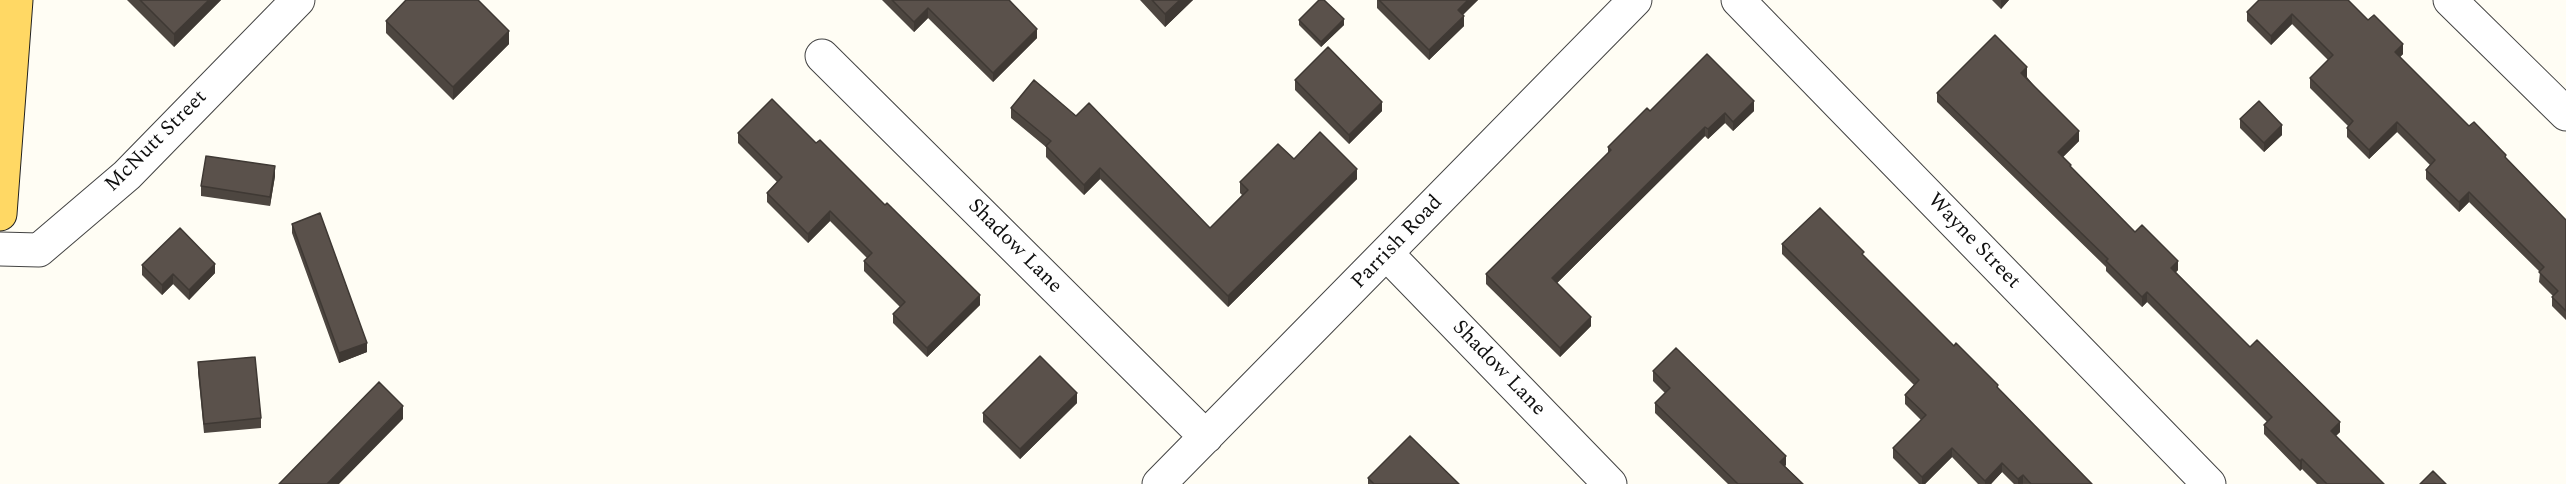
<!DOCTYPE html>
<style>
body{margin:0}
canvas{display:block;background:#fffdf4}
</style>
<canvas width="2566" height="484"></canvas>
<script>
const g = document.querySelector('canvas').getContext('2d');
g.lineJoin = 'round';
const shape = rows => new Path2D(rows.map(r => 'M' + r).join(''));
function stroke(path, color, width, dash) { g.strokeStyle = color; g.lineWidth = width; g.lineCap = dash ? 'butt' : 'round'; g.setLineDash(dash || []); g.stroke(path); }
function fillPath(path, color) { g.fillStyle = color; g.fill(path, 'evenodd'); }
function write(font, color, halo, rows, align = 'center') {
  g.font = font + ' Spectral,serif'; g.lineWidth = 6; g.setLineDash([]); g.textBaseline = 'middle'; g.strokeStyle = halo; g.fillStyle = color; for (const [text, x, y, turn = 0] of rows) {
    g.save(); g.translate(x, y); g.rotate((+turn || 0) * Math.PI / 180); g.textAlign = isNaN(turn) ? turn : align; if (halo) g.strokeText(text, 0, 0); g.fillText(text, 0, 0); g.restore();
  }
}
const minor = shape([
 [1738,0,2209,484],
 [2450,0,2566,114],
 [822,56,1206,437],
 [0,249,39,250,127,175,298,0],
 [1387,254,1610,484],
 [1159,484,1635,0]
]);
const primary = shape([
 [0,214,16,0]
]);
const wall = shape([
 [127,0,221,0,174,47],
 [882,0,1009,0,1037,38,993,82,928,18,914,32],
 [1140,0,1193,0,1165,27],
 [1377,0,1478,0,1462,15,1464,26,1429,60,1377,8],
 [1992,0,2009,0,2001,9],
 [2259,0,2403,54,2400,57,2469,126,2506,158,2566,220,2566,320,2552,306,2552,297,2553,296,2539,282,2540,272,2469,202,2459,212,2426,179,2426,170,2430,165,2397,132,2369,159,2347,137,2347,128,2348,126,2310,88,2310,78,2328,60,2292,24,2271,45,2247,21,2247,12],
 [1299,20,1344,25,1321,47,1299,25],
 [386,21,509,44,453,100,386,33],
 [2027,77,2079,141,2063,157,2071,167,2135,232,2178,270,2176,272,2250,347,2340,432,2336,436,2384,484,2317,484,2302,469,2300,471,2264,434,2264,425,2267,422,2147,302,2142,307,2106,271,2106,267,1937,102,1937,93],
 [1295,80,1382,111,1349,144,1295,90],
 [1011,108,1210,228,1242,195,1240,193,1240,182,1294,159,1357,179,1228,307,1100,179,1084,195,1046,157,1046,147,1011,118],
 [1650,111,1754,111,1733,131,1725,123,1708,139,1705,136,1557,283,1591,326,1560,357,1486,284,1486,274,1608,153,1608,147],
 [2240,119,2282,135,2264,152,2240,128],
 [738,133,980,305,927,357,893,323,893,314,900,307,864,271,864,261,867,258,830,221,808,243,767,202,767,193,777,182,738,143],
 [275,176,270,206,201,196,201,186],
 [292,224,367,352,339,363,292,233],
 [1782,244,1864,256,1954,346,1998,389,2092,484,2014,484,2002,472,1991,484,1978,484,1952,457,1925,484,1919,484,1893,458,1893,448,1921,420,1905,404,1905,395,1914,385,1782,254],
 [142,265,215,273,189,300,173,284,162,295,142,275],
 [198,362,261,418,261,428,204,433,198,372],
 [1653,371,1786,465,1785,466,1803,484,1728,484,1655,413,1655,403,1665,393,1653,381],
 [1077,403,1020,459,983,422,983,413],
 [1368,478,1459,484,1368,484]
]);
const shadedWall = shape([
 [209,0,221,0,174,47,174,34],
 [1180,0,1193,0,1165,27,1165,14],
 [1468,0,1478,0,1458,20,1458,10],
 [2001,0,2009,0,2001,9],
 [928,8,928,18,914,32,914,22],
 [2292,14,2292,24,2271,45,2271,36],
 [1464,16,1464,26,1429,60,1429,50],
 [1344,19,1344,25,1321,47,1321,42],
 [1037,29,1037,38,993,82,993,73],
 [509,31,509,44,453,100,453,87],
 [2403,44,2403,54,2395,62,2395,52],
 [2027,67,2027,77,2021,82,2021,73],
 [1754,101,1754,111,1733,131,1733,122],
 [1382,102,1382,111,1349,144,1349,135],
 [1725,113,1725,123,1708,139,1708,129],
 [2397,122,2397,132,2369,159,2369,150],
 [2282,125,2282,135,2264,152,2264,143],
 [1705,127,1705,136,1552,288,1552,278],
 [2079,131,2079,141,2058,162,2058,152],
 [275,166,275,176,270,206,270,197],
 [1100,168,1100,179,1084,195,1084,185],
 [1357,169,1357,179,1228,307,1228,296],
 [2469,192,2469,202,2459,212,2459,202],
 [830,211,830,221,808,243,808,234],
 [2178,261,2178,270,2171,277,2171,268],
 [215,264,215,273,189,300,189,290],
 [173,274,173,284,162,295,162,285],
 [2147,292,2147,302,2142,307,2142,297],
 [980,295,980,305,927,357,927,348],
 [1591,317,1591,326,1560,357,1560,348],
 [367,343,367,352,339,363,339,353],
 [1077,393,1077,403,1020,459,1020,449],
 [403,406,403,419,339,484,327,484],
 [2340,422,2340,432,2331,440,2331,431],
 [1952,448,1952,457,1925,484,1922,484,1922,477],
 [1786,456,1786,465,1780,471,1780,462],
 [2302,459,2302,469,2300,471,2300,461],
 [2002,463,2002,472,1991,484,1985,484,1985,481],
 [2023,475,2023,484,2018,484,2018,479]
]);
const building = shape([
 [140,0,209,0,174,34,140,0],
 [406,0,478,0,509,31,453,87,386,21,406,0],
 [892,0,1009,0,1037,29,993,73,928,8,914,22,892,0],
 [1152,0,1180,0,1165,14,1152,0],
 [1319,0,1324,0,1344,19,1321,42,1299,20,1319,0],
 [1379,0,1468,0,1458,10,1464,16,1429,50,1379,0],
 [2259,0,2348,0,2368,20,2374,15,2403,44,2395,52,2469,126,2474,122,2506,155,2505,157,2566,220,2566,311,2552,297,2558,291,2539,272,2544,267,2469,192,2459,202,2426,170,2435,160,2397,122,2369,150,2347,128,2353,121,2310,78,2333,55,2292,14,2271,36,2247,12,2259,0],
 [1995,35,2027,67,2021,73,2079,131,2058,152,2071,165,2070,166,2135,232,2142,225,2178,261,2171,268,2250,347,2257,340,2340,422,2331,431,2384,484,2327,484,2302,459,2300,461,2264,425,2272,417,2147,292,2142,297,2106,261,2108,259,1937,93,1995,35],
 [1328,47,1382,102,1349,135,1295,80,1328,47],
 [1707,54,1754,101,1733,122,1725,113,1708,129,1705,127,1552,278,1591,317,1560,348,1486,274,1611,150,1608,147,1647,108,1650,111,1707,54],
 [1034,80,1076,116,1089,103,1210,228,1248,190,1240,182,1278,144,1294,159,1320,132,1357,169,1228,296,1100,168,1084,185,1046,146,1051,141,1011,108,1034,80],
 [772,99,816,143,820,140,885,205,887,203,980,295,927,348,893,314,905,302,864,261,872,253,830,211,808,234,767,193,782,177,738,133,772,99],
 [2259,101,2282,125,2264,143,2240,119,2259,101],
 [206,156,275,166,270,197,201,186,206,156],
 [1820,208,1864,252,1862,254,1954,346,1956,343,1998,385,1997,387,2092,484,2031,484,2023,475,2018,479,2002,463,1985,481,1952,448,1922,477,1893,448,1926,415,1905,395,1919,380,1782,244,1820,208],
 [320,213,367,343,339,353,292,224,320,213],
 [180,228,215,264,189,290,173,274,162,285,142,265,180,228],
 [1676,348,1786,456,1780,462,1803,484,1738,484,1655,403,1670,388,1653,371,1676,348],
 [1040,356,1077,393,1020,449,983,413,1040,356],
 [255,357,261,418,204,424,198,362,255,357],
 [379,382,403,406,327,484,279,484,379,382],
 [1410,436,1459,484,1374,484,1368,478,1410,436],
 [2433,471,2446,484,2420,484,2433,471]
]);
const streetNames = [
 ["McNutt Street",157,142,-45],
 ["Wayne Street",1973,242,46],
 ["Parrish Road",1398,243,-46],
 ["Shadow Lane",1014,247,45],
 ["Shadow Lane",1498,369,46]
];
stroke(minor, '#434343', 35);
stroke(primary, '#212121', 35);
stroke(minor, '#fff', 33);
stroke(primary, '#ffd864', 33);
fillPath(wall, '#4d4640');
fillPath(shadedWall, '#3f3934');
fillPath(building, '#5a514b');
stroke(building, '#3f3934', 1.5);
write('21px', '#101010', '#fff', streetNames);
</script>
